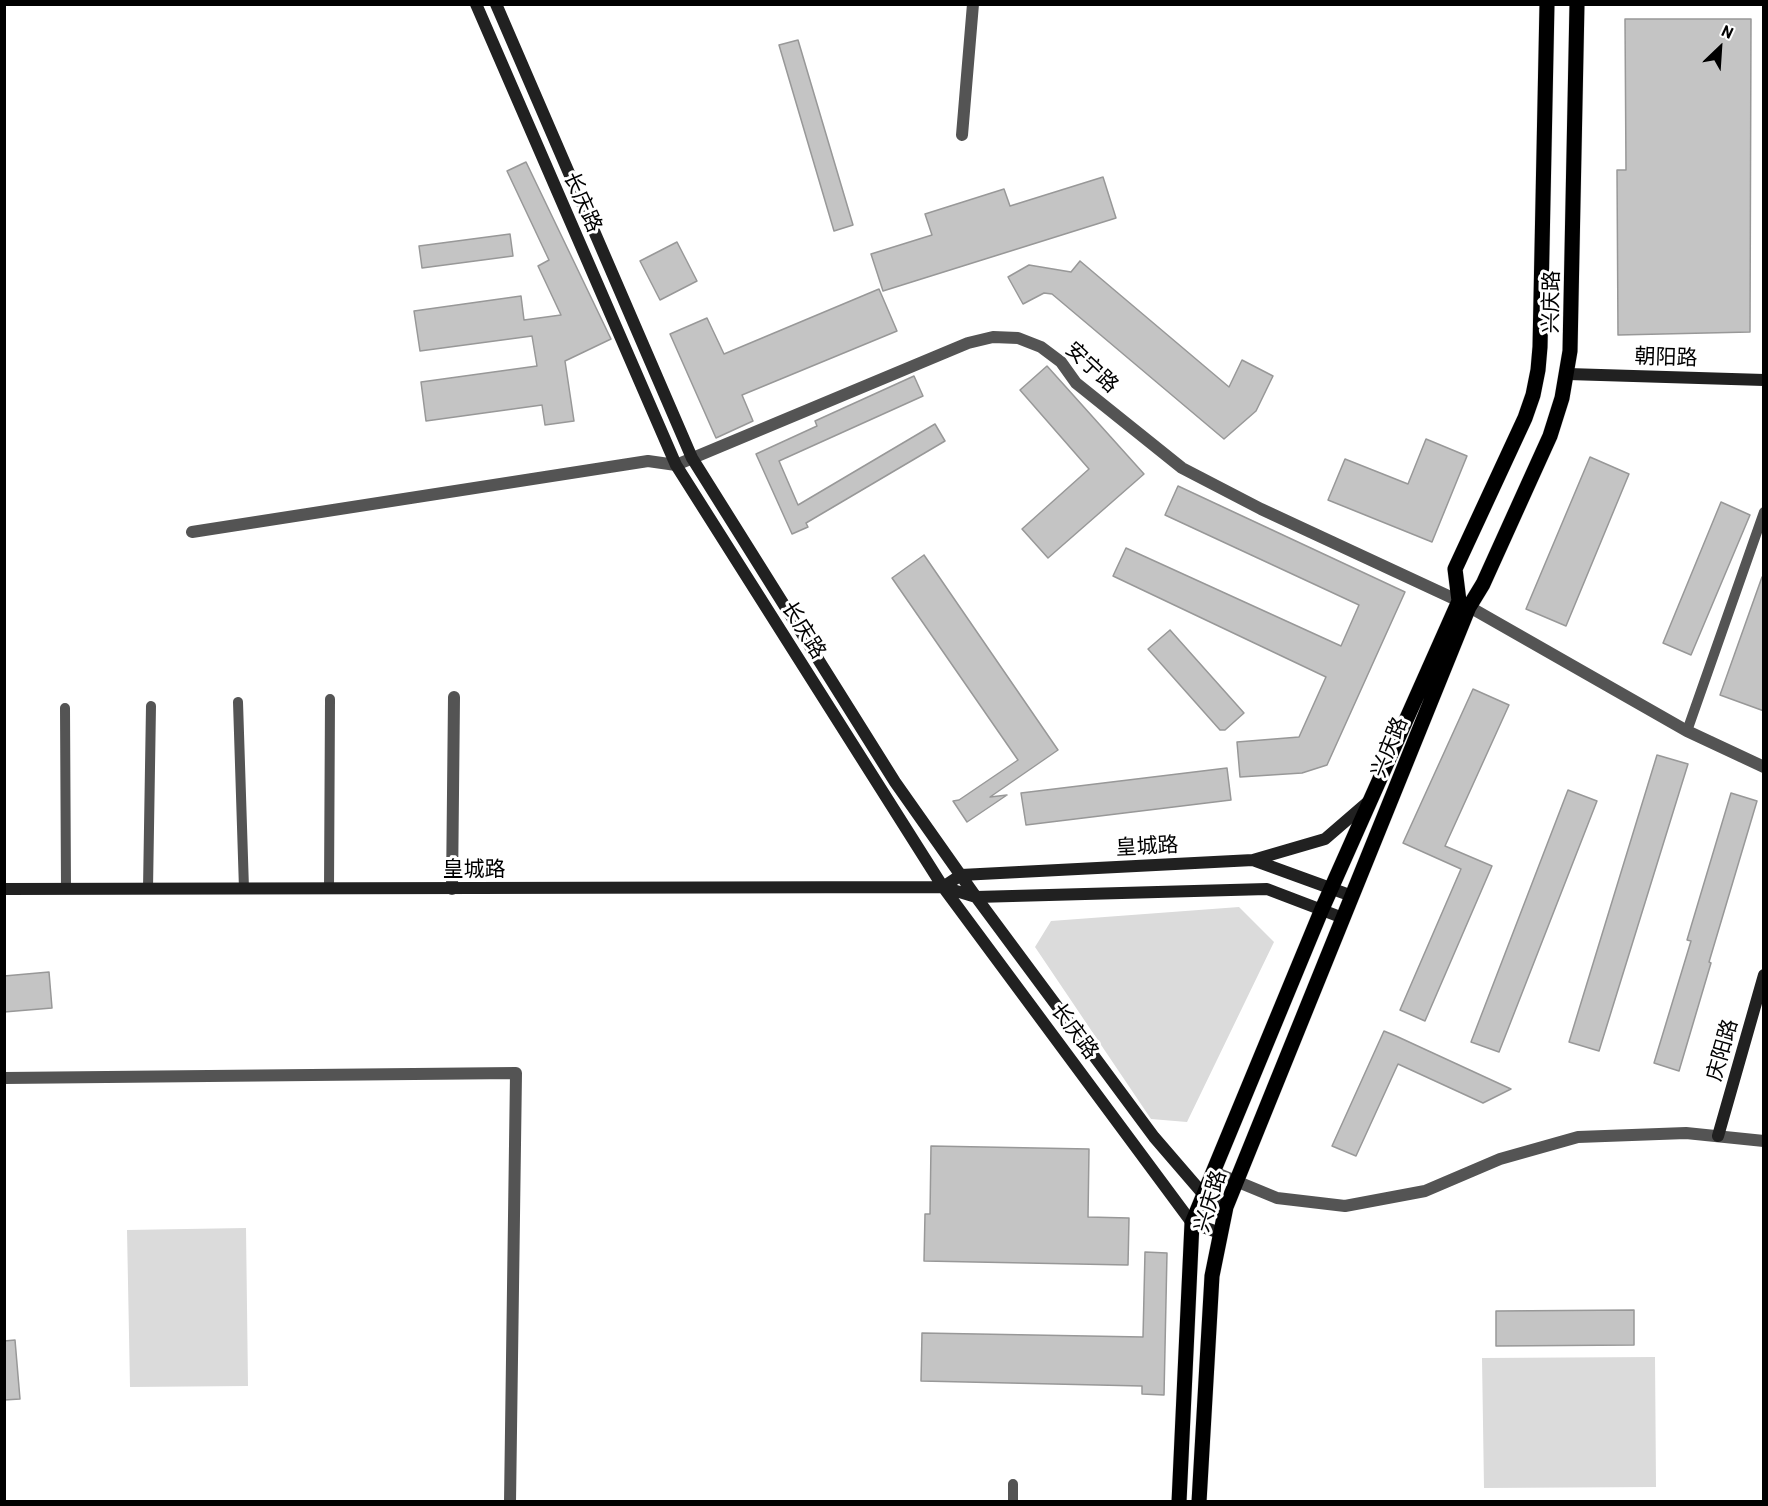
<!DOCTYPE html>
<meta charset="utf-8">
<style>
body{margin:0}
#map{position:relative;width:1768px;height:1506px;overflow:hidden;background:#fff;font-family:Barlow,sans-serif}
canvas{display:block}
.frame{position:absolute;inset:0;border:6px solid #000;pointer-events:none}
.north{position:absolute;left:1690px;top:18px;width:60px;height:60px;-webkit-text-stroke:4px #fff;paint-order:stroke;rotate:25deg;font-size:16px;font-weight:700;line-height:24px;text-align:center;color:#000}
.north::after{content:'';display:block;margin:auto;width:21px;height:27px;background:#000;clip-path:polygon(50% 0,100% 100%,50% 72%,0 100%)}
</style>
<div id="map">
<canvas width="1768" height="1506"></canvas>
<div class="frame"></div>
<div class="north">N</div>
</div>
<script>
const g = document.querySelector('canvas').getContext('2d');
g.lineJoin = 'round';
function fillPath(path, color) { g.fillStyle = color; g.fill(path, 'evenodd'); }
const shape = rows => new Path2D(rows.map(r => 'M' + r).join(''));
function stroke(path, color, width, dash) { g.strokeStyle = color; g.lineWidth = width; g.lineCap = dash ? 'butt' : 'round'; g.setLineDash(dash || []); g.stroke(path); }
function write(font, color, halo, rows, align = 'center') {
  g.font = font + ' Barlow,"Noto Sans SC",sans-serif'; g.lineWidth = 6; g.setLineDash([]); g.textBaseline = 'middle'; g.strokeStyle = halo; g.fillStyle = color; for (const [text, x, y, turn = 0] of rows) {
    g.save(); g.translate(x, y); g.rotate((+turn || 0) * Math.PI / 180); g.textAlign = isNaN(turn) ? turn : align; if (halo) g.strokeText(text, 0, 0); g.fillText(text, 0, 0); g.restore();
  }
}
const green = shape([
 [1239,907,1274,942,1187,1122,1151,1119,1035,947,1051,921],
 [246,1228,248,1386,130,1387,127,1230],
 [1655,1357,1656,1487,1484,1488,1482,1358]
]);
const building = shape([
 [1625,19,1751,19,1750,332,1618,335,1617,170,1626,170,1625,19],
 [798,40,853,225,834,231,779,45,798,40],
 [526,162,611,339,565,361,574,421,545,425,542,405,426,421,421,382,537,366,532,336,420,351,414,311,521,296,524,320,561,315,538,266,549,260,507,171,526,162],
 [1103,177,1116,218,883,291,871,254,932,235,925,214,1004,189,1010,206,1103,177],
 [510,234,513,256,422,268,419,246,510,234],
 [677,242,697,281,660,300,640,261,677,242],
 [1080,261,1229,387,1242,360,1273,376,1256,411,1224,439,1052,294,1044,293,1023,304,1008,277,1029,265,1071,272,1080,261],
 [879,289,897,331,742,395,753,421,716,438,670,334,707,318,724,354,879,289],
 [1047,366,1144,474,1048,558,1022,529,1089,469,1020,390,1047,366],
 [914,376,923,396,779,461,798,505,935,424,945,441,806,523,808,527,792,534,756,454,817,426,815,421,914,376],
 [1426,439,1467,456,1432,542,1328,500,1345,459,1408,484,1426,439],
 [1590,457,1629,474,1566,626,1526,609,1590,457],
 [1178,486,1405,592,1327,765,1302,773,1240,777,1237,742,1299,737,1326,677,1113,576,1126,548,1341,646,1359,605,1165,515,1178,486],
 [1721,502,1750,515,1691,655,1663,643,1721,502],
 [924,555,1058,750,990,797,1007,795,967,822,953,801,959,800,1018,760,892,578,924,555],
 [1762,577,1764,578,1764,711,1720,695,1762,577],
 [1170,630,1244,713,1225,730,1220,730,1148,649,1170,630],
 [1473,689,1509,705,1445,846,1492,866,1425,1021,1400,1010,1461,869,1403,843,1473,689],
 [1657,755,1688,764,1599,1051,1569,1042,1657,755],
 [1227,768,1231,800,1026,825,1021,793,1227,768],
 [1568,790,1597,801,1499,1052,1471,1042,1568,790],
 [1731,793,1757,801,1709,962,1711,963,1679,1071,1654,1063,1691,941,1687,940,1731,793],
 [49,972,52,1008,4,1012,4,976,49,972],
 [1384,1031,1396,1036,1511,1089,1483,1103,1398,1064,1356,1156,1332,1146,1384,1031],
 [931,1146,1089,1149,1088,1217,1129,1218,1128,1265,924,1261,925,1214,930,1214,931,1146],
 [1145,1252,1167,1253,1164,1395,1142,1394,1142,1386,921,1381,922,1333,1143,1337,1145,1252],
 [1634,1310,1634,1345,1496,1346,1496,1311,1634,1310],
 [15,1340,20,1399,4,1400,4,1341,15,1340]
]);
const lane = shape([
 [238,702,244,889],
 [65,708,66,889],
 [1687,731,1764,512],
 [148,889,151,706],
 [329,889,330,699],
 [1013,1502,1013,1484]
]);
const street = shape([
 [962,135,973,4],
 [192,532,648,461,676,465,968,343,993,337,1018,338,1041,347,1061,362,1076,383,1182,468,1261,509,1459,601,1687,731,1764,767],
 [452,889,454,697],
 [4,1078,516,1073,510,1502],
 [1214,1172,1277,1198,1345,1206,1425,1191,1500,1159,1578,1137,1686,1133,1764,1141]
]);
const secondary = shape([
 [476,4,676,465,943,887,1192,1223,1220,1233],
 [496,4,692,458,895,782,976,897,1154,1137,1204,1195,1226,1207],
 [1568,374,1764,380],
 [1253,860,1325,839,1369,801],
 [943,887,961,875,1253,860,1352,896],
 [4,889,943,887,976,897,1267,889,1343,918],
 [1718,1136,1764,975]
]);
const primary = shape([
 [1179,1502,1192,1223,1322,909,1459,601,1455,569,1525,418,1533,395,1538,370,1540,347,1547,4],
 [1199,1502,1212,1276,1226,1207,1469,607,1483,584,1550,436,1562,398,1570,351,1577,4]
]);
const streetNames = [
 ["长庆路",583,202,66],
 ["兴庆路",1551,302,-89],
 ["朝阳路",1666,357,2],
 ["安宁路",1092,367,43],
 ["长庆路",804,630,58],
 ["兴庆路",1389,747,-68],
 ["皇城路",1147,846,-3],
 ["皇城路",474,869],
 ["长庆路",1075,1031,53],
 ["庆阳路",1722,1050,-74],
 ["兴庆路",1210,1201,-73]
];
fillPath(green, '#dbdbdb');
fillPath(building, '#c4c4c4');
stroke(building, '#989898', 1.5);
stroke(primary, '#dbdbdb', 16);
stroke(lane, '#545454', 10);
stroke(street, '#545454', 12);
stroke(secondary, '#212121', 12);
stroke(primary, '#000', 15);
write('21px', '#000', '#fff', streetNames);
</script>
